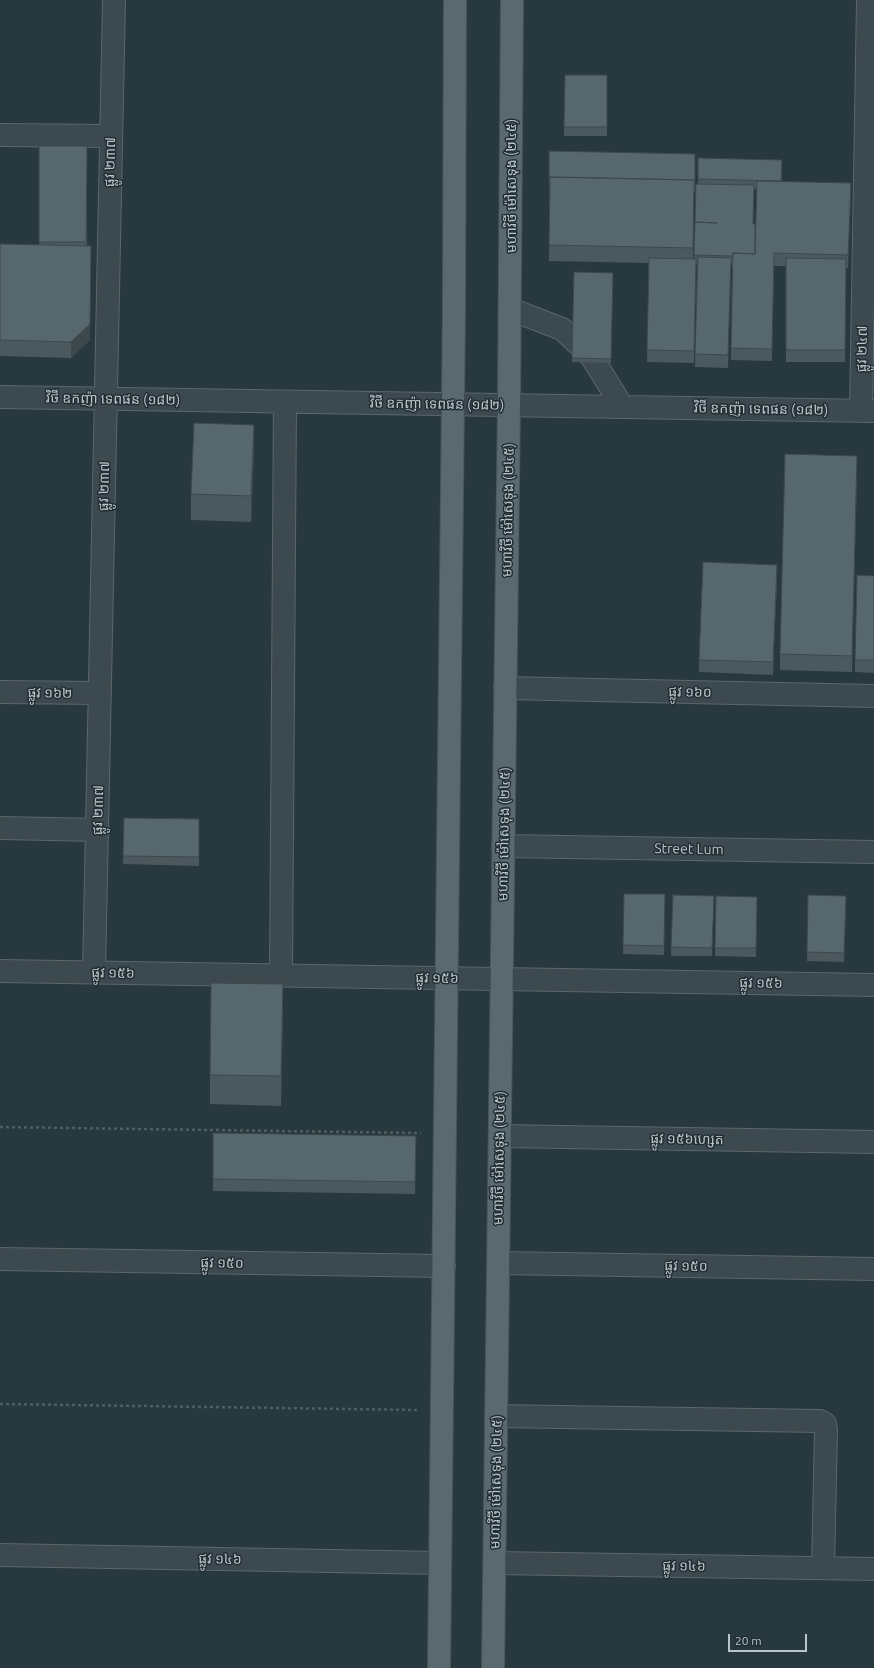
<!DOCTYPE html>
<meta charset="utf-8">
<style>
body{margin:0}
#map{position:relative;width:874px;height:1668px;overflow:hidden;background:#28383f;font-family:Ubuntu,sans-serif}
canvas{display:block}
.scale{position:absolute;left:728px;top:1634px;width:79px;height:18px;box-sizing:border-box;border:2px solid #b9c4c9;border-top:0;padding-left:5px;font-size:12px;line-height:14px;white-space:nowrap;color:#b9c4c9;-webkit-text-stroke:3px #212e34;paint-order:stroke}
</style>
<div id="map">
<canvas width="874" height="1668"></canvas>
<div class="scale">20 m</div>
</div>
<script>
const g = document.querySelector('canvas').getContext('2d');
g.lineJoin = 'round';
const shape = rows => new Path2D(rows.map(r => 'M' + r).join(''));
function stroke(path, color, width, dash) { g.strokeStyle = color; g.lineWidth = width; g.lineCap = dash ? 'butt' : 'round'; g.setLineDash(dash || []); g.stroke(path); }
function fillPath(path, color) { g.fillStyle = color; g.fill(path, 'evenodd'); }
function write(font, color, halo, rows, align = 'center') {
  g.font = font + ' Ubuntu,"Noto Sans Khmer",sans-serif'; g.lineWidth = 3; g.setLineDash([]); g.textBaseline = 'middle'; g.strokeStyle = halo; g.fillStyle = color; for (const [text, x, y, turn = 0] of rows) {
    g.save(); g.translate(x, y); g.rotate((+turn || 0) * Math.PI / 180); g.textAlign = isNaN(turn) ? turn : align; if (halo) g.strokeText(text, 0, 0); g.fillText(text, 0, 0); g.restore();
  }
}
const path = shape([
 [0,1127,421,1133],
 [0,1404,417,1410]
]);
const minor = shape([
 [0,135,111,136],
 [510,309,562,329,591,356,622,406],
 [0,397,874,411],
 [861,410,868,0],
 [505,688,874,696],
 [0,692,100,693],
 [0,828,98,830],
 [503,846,874,852],
 [0,971,874,985],
 [94,972,114,0],
 [281,975,285,402],
 [500,1136,874,1142],
 [0,1259,444,1266],
 [498,1263,874,1269],
 [496,1416,820,1421,825,1424,826,1430,823,1568],
 [0,1555,440,1563],
 [495,1563,874,1569]
]);
const major = shape([
 [439,1668,454,309,455,0],
 [493,1668,509,404,512,0]
]);
const wall = shape([
 [565,75,607,75,607,136,564,136],
 [39,146,87,146,87,246,90,340,71,358,0,356,0,244,39,245],
 [695,154,695,192,694,192,693,259,694,259,696,184,698,184,698,158,782,169,782,181,851,196,848,268,846,268,845,362,786,362,786,266,774,266,772,361,731,360,732,265,731,265,728,368,695,367,697,264,696,264,694,363,647,362,649,263,549,261,550,190,549,190,549,177],
 [754,189,757,189,755,254,753,224],
 [574,272,613,273,611,363,572,362],
 [254,451,251,522,191,520,191,494],
 [857,472,852,672,780,670,780,654],
 [874,576,874,673,855,672,855,660],
 [777,578,773,675,699,672,699,660],
 [124,818,199,819,199,866,123,864],
 [624,894,665,894,664,955,623,954],
 [673,895,714,896,712,956,671,956],
 [808,895,846,904,844,962,807,961],
 [716,896,757,897,756,957,715,956],
 [283,1013,281,1106,210,1104,210,1075],
 [416,1136,415,1194,213,1191,213,1179]
]);
const shadedWall = shape([
 [851,183,851,196,848,268,848,255],
 [731,258,731,271,728,368,728,355],
 [91,262,90,340,71,358,71,342],
 [254,425,254,451,251,522,251,496],
 [857,456,857,472,852,672,852,656],
 [777,565,777,578,773,675,773,662],
 [283,984,283,1013,281,1106,281,1076]
]);
const building = shape([
 [565,75,607,75,607,127,564,127,565,75],
 [39,146,87,146,86,242,39,242,39,146],
 [549,151,695,154,695,180,549,177,549,151],
 [698,158,782,160,781,181,698,179,698,158],
 [550,177,694,180,693,248,549,245,550,177],
 [757,181,851,183,848,255,774,253,772,349,731,348,733,253,755,254,757,181],
 [696,184,754,185,753,224,755,224,755,254,733,253,733,256,694,255,695,222,717,223,695,222,696,184],
 [0,244,91,246,90,324,71,342,0,340,0,244],
 [698,257,731,258,728,355,695,354,698,257],
 [649,258,696,259,694,351,647,350,649,258],
 [786,258,846,259,845,350,786,350,786,258],
 [574,272,613,273,611,359,572,358,574,272],
 [194,423,254,425,251,496,191,494,194,423],
 [785,454,857,456,852,656,780,654,785,454],
 [703,562,777,565,773,662,699,660,703,562],
 [857,575,874,576,874,660,855,660,857,575],
 [124,818,199,819,199,857,123,856,124,818],
 [624,894,665,894,664,946,623,945,624,894],
 [673,895,714,896,712,948,671,947,673,895],
 [808,895,846,896,844,953,807,952,808,895],
 [716,896,757,897,756,948,715,948,716,896],
 [211,983,283,984,281,1076,210,1075,211,983],
 [213,1133,416,1136,415,1182,213,1179,213,1133]
]);
const streetNames = [
 ["ផ្លូវ ២៣៧",110,162,-89],
 ["មហាវិថី ម៉ៅសេទុង (២៤៥)",511,186,-90],
 ["ផ្លូវ ២៤៧",862,349,-89],
 ["វិថី ឧកញ៉ា ទេពផន (១៨២)",113,399,1],
 ["វិថី ឧកញ៉ា ទេពផន (១៨២)",437,404,1],
 ["វិថី ឧកញ៉ា ទេពផន (១៨២)",761,409,1],
 ["ផ្លូវ ២៣៧",104,486,-89],
 ["មហាវិថី ម៉ៅសេទុង (២៤៥)",508,510,-89],
 ["ផ្លូវ ១៦០",690,692,1],
 ["ផ្លូវ ១៦២",50,693,1],
 ["ផ្លូវ ២៣៧",98,810,-89],
 ["មហាវិថី ម៉ៅសេទុង (២៤៥)",504,834,-89],
 ["Street Lum",689,849,1],
 ["ផ្លូវ ១៥៦",113,973,1],
 ["ផ្លូវ ១៥៦",437,978,1],
 ["ផ្លូវ ១៥៦",761,983,1],
 ["ផ្លូវ ១៥៦ហ្សេត",687,1139,1],
 ["មហាវិថី ម៉ៅសេទុង (២៤៥)",499,1158,-89],
 ["ផ្លូវ ១៥០",222,1263,1],
 ["ផ្លូវ ១៥០",686,1266,1],
 ["មហាវិថី ម៉ៅសេទុង (២៤៥)",496,1482,-89],
 ["ផ្លូវ ១៤៦",220,1559,1],
 ["ផ្លូវ ១៤៦",684,1566,1]
];
stroke(minor, '#5a676c', 24);
stroke(major, '#49555b', 24);
stroke(path, '#4c615d', 2.5, [3, 3]);
stroke(minor, '#3c494f', 22);
stroke(major, '#5a686f', 22);
fillPath(wall, '#4b595f');
fillPath(shadedWall, '#3d484d');
fillPath(building, '#57676e');
stroke(building, '#3d484d', 1);
write('14px', '#b9c4c9', '#212e34', streetNames);
</script>
